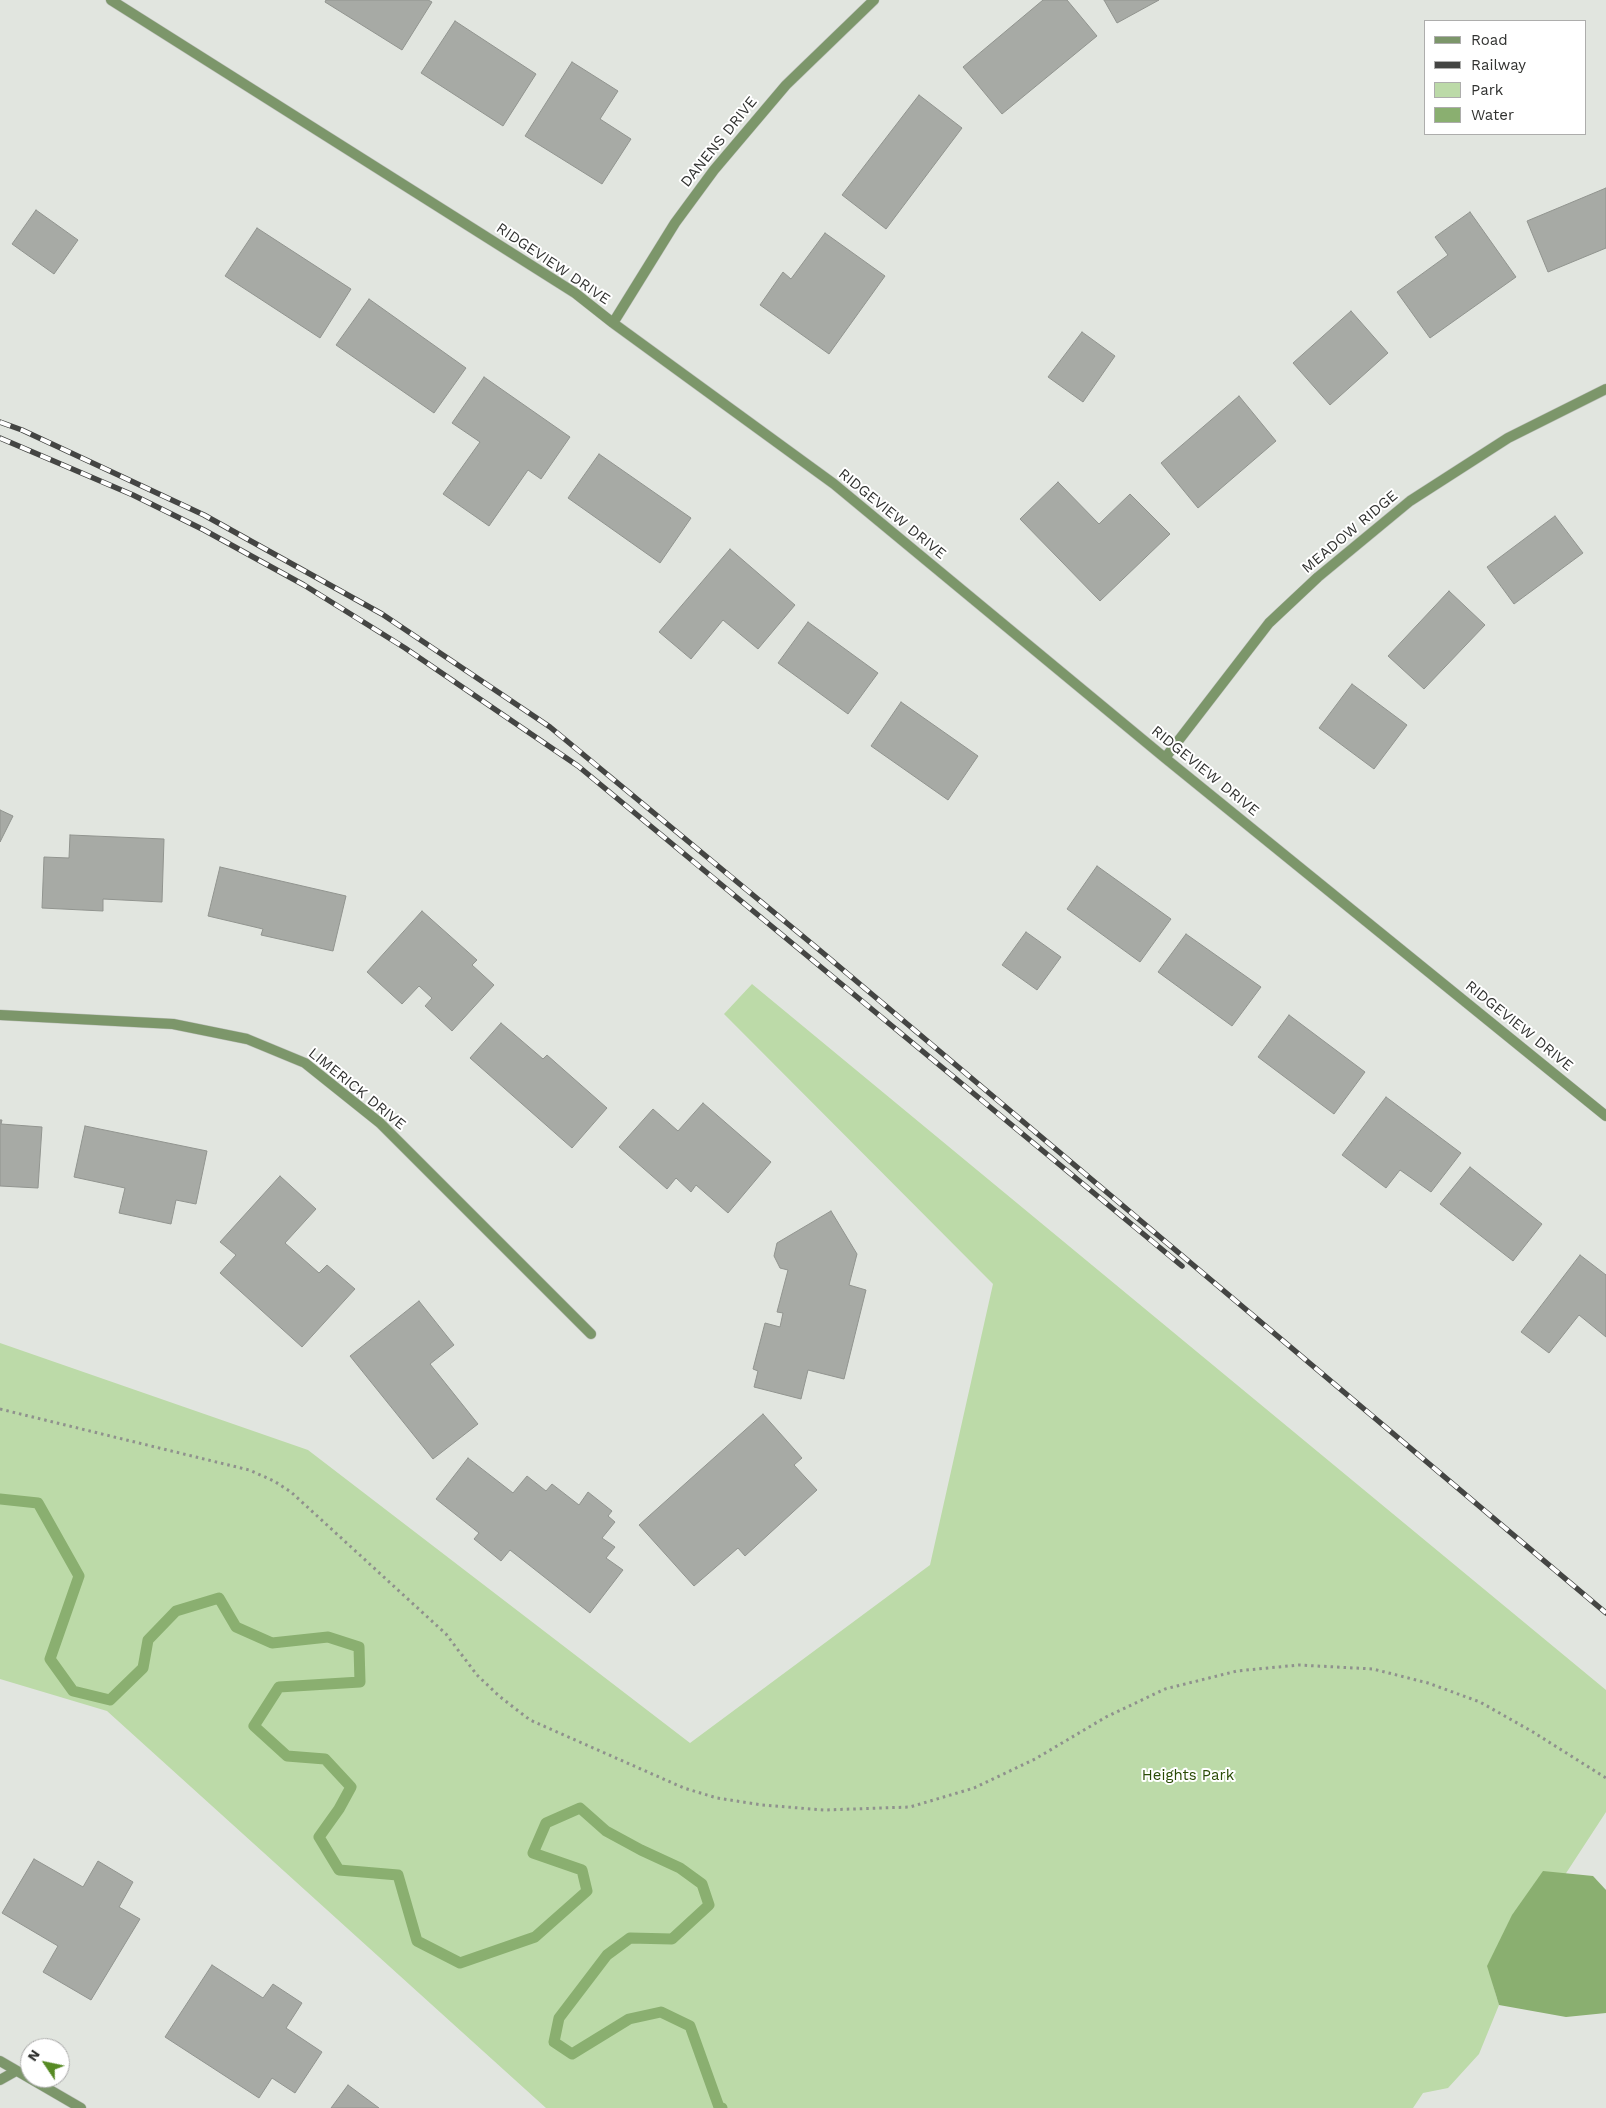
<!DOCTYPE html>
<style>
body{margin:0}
#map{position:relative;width:1606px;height:2108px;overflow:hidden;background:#e1e5df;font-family:"Work Sans",sans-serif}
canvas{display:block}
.legend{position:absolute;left:1424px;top:20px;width:162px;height:115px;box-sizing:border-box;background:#fff;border:1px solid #adadac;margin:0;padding:6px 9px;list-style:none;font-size:15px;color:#313230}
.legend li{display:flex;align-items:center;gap:10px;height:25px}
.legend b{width:25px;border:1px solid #adadac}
.north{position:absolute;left:20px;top:2038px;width:50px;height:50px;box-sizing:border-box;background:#fff;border:1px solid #adadac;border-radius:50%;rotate:304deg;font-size:14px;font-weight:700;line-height:20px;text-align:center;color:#313230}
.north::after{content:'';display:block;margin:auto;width:18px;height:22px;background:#568a23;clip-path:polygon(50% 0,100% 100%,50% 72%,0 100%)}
</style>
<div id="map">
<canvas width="1606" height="2108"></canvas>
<ul class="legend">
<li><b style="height:6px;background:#7c966a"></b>Road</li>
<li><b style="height:6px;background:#444543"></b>Railway</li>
<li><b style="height:14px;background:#bcdaa8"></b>Park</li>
<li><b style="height:14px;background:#8aaf70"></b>Water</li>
</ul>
<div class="north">N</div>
</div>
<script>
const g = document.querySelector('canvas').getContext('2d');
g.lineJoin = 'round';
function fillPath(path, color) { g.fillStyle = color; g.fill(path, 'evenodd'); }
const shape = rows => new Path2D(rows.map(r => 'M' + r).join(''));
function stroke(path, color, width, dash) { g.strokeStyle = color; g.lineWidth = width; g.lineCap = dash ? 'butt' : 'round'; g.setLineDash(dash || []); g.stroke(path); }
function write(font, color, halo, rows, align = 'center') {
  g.font = font + ' "Work Sans",sans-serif'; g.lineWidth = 4; g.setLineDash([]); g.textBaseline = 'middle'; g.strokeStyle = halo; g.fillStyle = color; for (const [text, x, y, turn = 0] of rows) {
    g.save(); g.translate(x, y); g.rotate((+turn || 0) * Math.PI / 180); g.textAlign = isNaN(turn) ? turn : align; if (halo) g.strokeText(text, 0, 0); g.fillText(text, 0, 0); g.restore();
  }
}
const green = shape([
 [752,984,1606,1690,1606,1812,1493,1985,1499,2005,1479,2054,1448,2088,1423,2093,1413,2108,546,2108,107,1711,0,1679,0,1343,308,1450,690,1743,930,1565,993,1284,724,1014]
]);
const water = shape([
 [1543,1871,1593,1876,1606,1890,1606,2013,1566,2017,1499,2005,1487,1966,1512,1915]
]);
const stream = shape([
 [0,1499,38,1503,79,1576,50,1659,73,1691,110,1700,143,1668,148,1640,176,1611,219,1598,236,1627,272,1643,328,1637,359,1647,360,1682,279,1687,254,1726,287,1756,325,1759,351,1787,339,1809,319,1837,339,1870,398,1875,417,1941,460,1963,535,1937,587,1891,582,1870,533,1853,546,1823,580,1808,606,1831,641,1850,680,1868,702,1884,709,1905,672,1939,630,1938,607,1955,559,2018,554,2042,572,2054,629,2019,661,2012,690,2026,719,2107,722,2108]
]);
const building = shape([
 [326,0,428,0,432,2,402,50,325,2,326,0],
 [1043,0,1067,0,1097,36,1002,114,963,67,1043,0],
 [1104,0,1159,0,1117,23,1104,0],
 [455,21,536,74,503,126,421,73,455,21],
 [572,62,618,91,600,119,631,139,602,184,525,136,572,62],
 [919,95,962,128,886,229,842,195,919,95],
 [1606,188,1606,248,1548,272,1527,221,1606,188],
 [36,210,78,240,54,274,12,244,36,210],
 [1470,212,1516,277,1430,338,1397,292,1448,255,1435,237,1470,212],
 [257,228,351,289,320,338,225,276,257,228],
 [825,233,885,276,829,354,760,305,783,272,791,279,825,233],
 [369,299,466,368,434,413,336,345,369,299],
 [1351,311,1388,353,1330,405,1293,363,1351,311],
 [1082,332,1115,356,1083,402,1048,377,1082,332],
 [484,377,570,437,541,479,528,470,489,526,443,494,480,442,452,423,484,377],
 [1239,396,1276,441,1198,508,1161,463,1239,396],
 [599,454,691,518,660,563,568,498,599,454],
 [1058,482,1099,524,1130,494,1170,534,1100,601,1020,519,1058,482],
 [1555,516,1583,553,1514,604,1487,567,1555,516],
 [730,549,795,605,758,649,723,620,691,659,659,632,730,549],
 [1449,591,1485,625,1424,689,1388,656,1449,591],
 [808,622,878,673,848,714,778,663,808,622],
 [1352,684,1407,725,1374,769,1319,728,1352,684],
 [901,702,978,756,948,800,871,746,901,702],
 [0,810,13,816,0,842,0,810],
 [70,835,164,839,162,902,103,899,103,911,42,908,44,857,69,858,70,835],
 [1097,866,1171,919,1140,962,1067,909,1097,866],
 [220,867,346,896,333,951,261,935,263,929,208,916,220,867],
 [422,911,477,960,472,965,494,985,452,1031,425,1006,432,998,419,986,402,1004,367,972,422,911],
 [1026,932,1061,957,1037,990,1002,965,1026,932],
 [1186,934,1261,987,1232,1026,1158,972,1186,934],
 [1289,1015,1365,1072,1334,1114,1258,1057,1289,1015],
 [501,1023,543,1059,547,1055,607,1108,572,1148,470,1058,501,1023],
 [1386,1097,1461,1153,1431,1192,1400,1170,1386,1188,1342,1155,1386,1097],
 [703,1103,771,1162,728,1213,696,1185,691,1192,676,1178,667,1189,619,1147,653,1109,678,1131,703,1103],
 [0,1120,2,1120,1,1124,42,1127,38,1188,0,1186,0,1120],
 [85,1126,207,1151,196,1204,176,1200,171,1224,119,1213,125,1188,74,1177,85,1126],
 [1470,1167,1542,1224,1513,1261,1440,1204,1470,1167],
 [280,1176,316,1209,285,1243,319,1273,327,1265,355,1289,302,1347,220,1273,236,1255,220,1242,280,1176],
 [831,1211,857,1254,849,1285,866,1290,844,1379,808,1370,801,1399,754,1387,758,1371,753,1369,765,1323,780,1327,783,1313,777,1312,788,1270,780,1268,774,1256,777,1243,831,1211],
 [1580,1255,1606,1275,1606,1337,1579,1315,1549,1353,1521,1332,1580,1255],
 [419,1301,454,1345,430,1364,478,1424,433,1459,350,1356,419,1301],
 [763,1414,802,1458,794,1465,817,1490,745,1556,738,1548,694,1586,639,1525,763,1414],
 [468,1458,513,1493,527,1476,546,1491,552,1484,579,1505,588,1492,612,1511,608,1516,615,1522,602,1538,615,1547,606,1558,623,1570,590,1613,510,1550,501,1561,474,1539,479,1533,436,1499,468,1458],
 [34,1859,83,1887,98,1861,133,1882,119,1907,140,1919,91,2000,43,1972,58,1946,2,1913,34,1859],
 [212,1965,263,1998,273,1984,302,2003,286,2028,322,2052,295,2093,272,2078,259,2098,165,2037,212,1965],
 [348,2085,379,2108,331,2108,348,2085]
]);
const path = shape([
 [0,1409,249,1470,274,1481,291,1492,446,1634,477,1675,499,1696,530,1720,684,1788,717,1798,762,1805,824,1810,910,1807,974,1788,1035,1759,1106,1717,1165,1689,1237,1671,1299,1665,1373,1669,1428,1683,1480,1702,1533,1732,1606,1778]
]);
const minor = shape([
 [111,0,575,293,613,323,834,484,1165,758,1606,1116],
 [613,323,675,223,714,170,786,85,874,0],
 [1165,758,1269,623,1318,577,1410,501,1508,438,1606,389],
 [0,1015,173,1024,247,1039,305,1063,380,1123,591,1334],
 [0,2061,81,2108],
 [0,2080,16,2071]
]);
const rail = shape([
 [0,422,22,430,204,515,382,614,550,727,823,953,1606,1613],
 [0,438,133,495,204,530,304,585,405,648,578,766,1182,1266]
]);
const streetNames = [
 ["DANENS DRIVE",719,142,-51],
 ["RIDGEVIEW DRIVE",553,264,34],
 ["RIDGEVIEW DRIVE",892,514,39],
 ["MEADOW RIDGE",1350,532,-40],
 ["RIDGEVIEW DRIVE",1205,771,39],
 ["RIDGEVIEW DRIVE",1519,1026,39],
 ["LIMERICK DRIVE",357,1089,39]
];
const parkNames = [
 ["Heights Park",1188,1776]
];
fillPath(green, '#bcdaa8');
fillPath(water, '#8aaf70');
stroke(stream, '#8aaf70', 11);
fillPath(building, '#a7aaa5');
stroke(building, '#91948f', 1);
stroke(minor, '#bec1bc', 11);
stroke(path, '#8f918d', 3, [2.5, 4]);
stroke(minor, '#7c966a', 10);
stroke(rail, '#444543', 5.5);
stroke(rail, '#fff', 4, [11]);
write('15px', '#313230', '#fff', streetNames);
write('15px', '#2a4b05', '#fff', parkNames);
</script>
